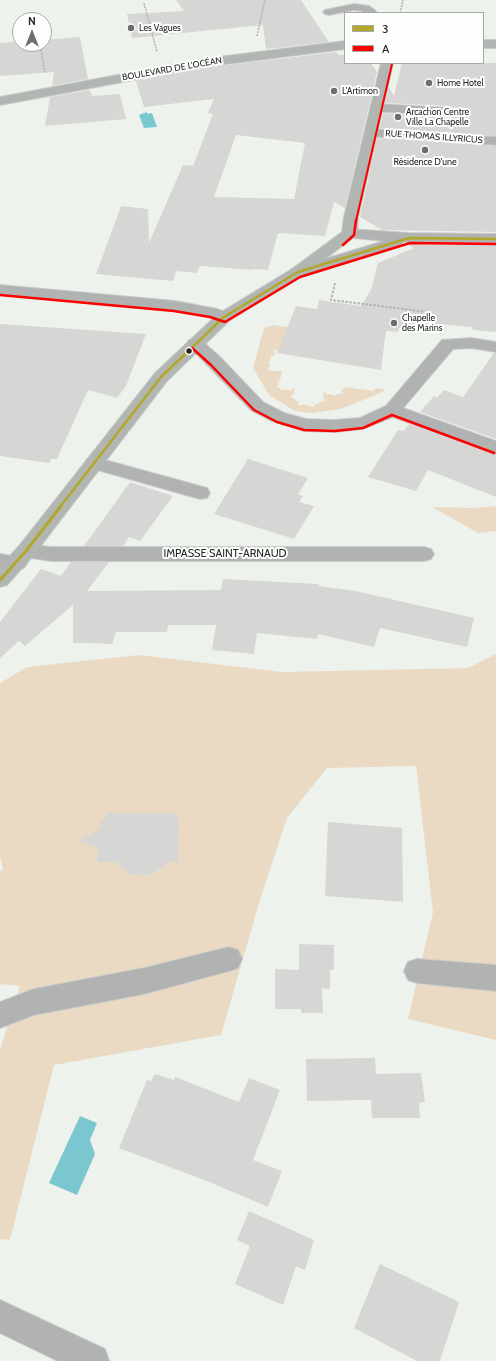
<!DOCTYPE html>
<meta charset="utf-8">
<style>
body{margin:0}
#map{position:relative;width:496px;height:1361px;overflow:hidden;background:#eef2ed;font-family:Cabin,sans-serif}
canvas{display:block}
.legend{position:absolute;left:344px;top:12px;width:140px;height:52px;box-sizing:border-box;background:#fdfffc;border:1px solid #a7a9a6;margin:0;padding:5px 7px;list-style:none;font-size:12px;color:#262825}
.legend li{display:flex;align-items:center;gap:8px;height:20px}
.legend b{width:20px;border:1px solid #a7a9a6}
.north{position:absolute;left:12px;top:12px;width:40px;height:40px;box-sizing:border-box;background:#fdfffc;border:1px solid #a7a9a6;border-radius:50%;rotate:0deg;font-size:11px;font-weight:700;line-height:16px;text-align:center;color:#262825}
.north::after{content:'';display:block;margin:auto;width:14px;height:18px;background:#6c6f6b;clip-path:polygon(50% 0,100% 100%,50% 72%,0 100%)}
</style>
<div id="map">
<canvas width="496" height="1361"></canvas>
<ul class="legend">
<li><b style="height:5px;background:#b1a72b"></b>3</li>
<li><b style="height:5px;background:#f00"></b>A</li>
</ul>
<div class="north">N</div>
</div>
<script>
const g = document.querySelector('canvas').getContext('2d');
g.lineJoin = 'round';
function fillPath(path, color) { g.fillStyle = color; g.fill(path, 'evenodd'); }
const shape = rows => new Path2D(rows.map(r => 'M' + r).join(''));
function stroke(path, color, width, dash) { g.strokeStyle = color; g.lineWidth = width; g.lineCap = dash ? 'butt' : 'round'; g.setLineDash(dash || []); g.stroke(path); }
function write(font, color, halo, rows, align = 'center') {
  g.font = font + ' Cabin,sans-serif'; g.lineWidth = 4; g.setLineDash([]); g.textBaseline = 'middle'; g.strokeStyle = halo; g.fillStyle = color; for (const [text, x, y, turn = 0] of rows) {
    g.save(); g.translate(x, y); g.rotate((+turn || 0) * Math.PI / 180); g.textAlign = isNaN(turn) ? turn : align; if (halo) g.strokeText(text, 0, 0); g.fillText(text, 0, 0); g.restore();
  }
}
const green = shape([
 [273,325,293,328,287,351,272,350,275,352,274,356,271,356,269,364,271,364,268,369,269,371,282,371,280,380,277,381,279,382,279,385,276,386,283,391,284,389,292,391,291,389,295,388,293,395,290,396,299,402,298,405,300,406,302,404,314,407,314,405,326,400,323,399,324,391,327,393,325,394,326,395,329,394,335,396,335,395,343,393,341,391,345,387,374,391,375,388,384,389,383,392,341,409,312,413,295,411,269,395,253,368,264,328],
 [496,506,496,531,478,533,432,507,474,508],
 [496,654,496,1040,408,1019,433,912,416,766,327,768,287,818,259,903,221,1035,54,1065,10,1240,0,1239,0,1050,20,986,0,984,0,871,3,870,0,856,0,683,27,667,139,655,282,672,468,668]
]);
const water = shape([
 [147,112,147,114,152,113,157,127,144,128,139,115],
 [80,1116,97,1123,90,1140,95,1154,77,1195,49,1183]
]);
const building = shape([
 [176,0,301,0,329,42,266,49,263,25,132,38,127,14,184,11],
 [80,37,88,79,52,86,54,72,0,76,0,43,20,41,20,44,44,44,44,40],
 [336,52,338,55,345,55,345,63,371,63,377,72,345,208,334,202,325,236,278,233,268,270,253,269,253,270,200,266,197,273,176,271,173,281,96,274,121,206,148,209,149,243,183,165,193,166,213,114,208,113,214,99,144,107,136,81,203,68],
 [236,135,305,143,294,199,214,197],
 [402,63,496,63,496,136,380,128,383,113,451,118,456,116,459,113,457,108,451,106,385,103,389,88,394,96],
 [90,90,92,96,120,94,126,119,45,126,50,97],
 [377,138,496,146,496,232,382,230,360,217],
 [406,244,496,245,496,332,473,330,472,327,428,323,419,329,399,328,398,332,386,331,381,370,277,353,296,306,317,309,319,300,361,306,371,290,378,263,414,248],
 [0,324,146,334,126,386,117,398,88,390,57,459,51,459,49,463,0,456],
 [494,353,496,353,496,439,420,412,434,396,437,398,444,390,463,397],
 [409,424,496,455,496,497,428,470,416,491,368,477,398,430,404,431],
 [248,459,308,478,298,494,303,496,299,502,314,506,294,539,214,514],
 [130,482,173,496,140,541,129,537,123,546,84,546],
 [71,562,109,562,87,591,221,590,223,579,319,584,319,586,356,591,474,618,467,647,380,628,374,647,318,634,317,639,257,633,254,654,212,650,216,625,168,625,167,632,116,632,112,644,92,643,73,643,73,605,25,646,19,641,0,658,0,622,41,569,61,576],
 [108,813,176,813,176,818,179,818,178,862,169,862,151,875,131,875,116,862,97,862,98,848,78,840,100,829,101,822],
 [328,822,402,828,403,902,325,896],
 [299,944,334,945,334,970,330,970,330,989,322,988,323,1013,301,1013,301,1009,275,1009,275,969,299,970],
 [375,1058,376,1074,421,1073,425,1102,419,1103,420,1118,372,1118,371,1100,307,1101,306,1059],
 [155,1074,174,1080,175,1077,239,1102,249,1078,280,1090,253,1160,282,1171,268,1207,207,1181,119,1148,147,1080,151,1081],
 [249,1211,314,1240,305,1270,296,1266,283,1305,235,1284,250,1246,237,1240],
 [380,1264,459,1302,440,1361,417,1361,354,1328]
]);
const pathFar1 = shape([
 [144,3,157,52],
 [400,13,403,0],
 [36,18,36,20],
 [257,36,265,0],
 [40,44,45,73]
]);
const path = shape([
 [335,283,331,300,428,312,437,327]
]);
const minor = shape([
 [354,4,369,6,376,11,375,13,363,13,362,11,354,10,329,15,325,14,323,12,325,10,354,4],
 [377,104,451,108,456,109,458,112,456,115,451,116,372,111,370,108,372,105,377,104],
 [372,129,496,137,496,145,367,136,365,133,367,130,372,129],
 [349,229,409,233,496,234,496,244,403,242,401,245,304,275,298,277,292,275,290,272,292,269,384,241,344,237,341,234,344,231,349,229],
 [0,285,175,301,217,309,230,314,232,317,230,320,224,322,207,316,175,311,0,295,0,285],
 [471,338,496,342,496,352,471,348,453,349,403,408,496,441,496,454,393,417,362,429,334,432,305,431,272,421,251,410,187,344,189,340,195,339,201,340,220,357,263,402,284,413,306,419,334,420,360,418,386,406,442,340,471,338],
 [94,457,207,488,210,493,207,498,200,499,87,467,85,463,87,459,94,457],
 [26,544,51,547,424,547,431,549,434,554,431,559,424,561,51,561,19,556,16,551,19,546,26,544],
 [0,554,24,558,27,563,24,568,17,570,0,568,0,554],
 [229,947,238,950,242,959,238,968,229,971,144,994,34,1015,0,1028,0,1002,34,989,144,968,229,947],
 [417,959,496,965,496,991,417,983,408,980,404,971,408,962,417,959],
 [0,1300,105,1349,109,1361,58,1361,0,1333,0,1300]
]);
const major = shape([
 [483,40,496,40,496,48,483,48,483,40],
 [345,41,345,49,203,67,0,105,0,97,203,59,345,41],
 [381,63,393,63,358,217,357,234,354,237,304,275,230,320,167,381,33,556,7,585,0,587,0,567,19,546,155,373,218,314,292,269,342,232,344,217,381,63]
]);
const bus1Far1 = shape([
 [60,507,161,377,224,317,298,272,409,238,496,239]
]);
const bus1 = shape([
 [0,580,26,551,61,506]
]);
const bus2Far1 = shape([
 [356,221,392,64]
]);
const bus2 = shape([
 [343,245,354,235,356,220],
 [0,295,174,311,210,317,225,322,300,277,410,243,496,244],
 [192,348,211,365,254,410,277,422,304,430,335,431,363,428,392,415,494,453]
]);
const markers = [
 [131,28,4,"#6c6f6b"],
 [429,83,4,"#6c6f6b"],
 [334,91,4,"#6c6f6b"],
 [398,117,4,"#6c6f6b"],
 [425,150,4,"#6c6f6b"],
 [394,323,4,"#6c6f6b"],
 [189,351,3.5,"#262825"]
];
const farPoinames = [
 ["Les Vagues",139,28],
 ["Home Hotel",437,83],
 ["L'Artimon",342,91],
 ["Arcachon Centre",406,112],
 ["Ville La Chapelle",406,122],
 ["Résidence D'une",425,162,"center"],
 ["Chapelle",402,318],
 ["des Marins",402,328]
];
const farStreetnames = [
 ["BOULEVARD DE L'OCÉAN",172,69,-10],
 ["RUE THOMAS ILLYRICUS",434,137,4]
];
const streetNames = [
 ["IMPASSE SAINT-ARNAUD",225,554]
];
fillPath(green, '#ebdac3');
fillPath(water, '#7bc7d0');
fillPath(building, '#d6d7d4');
stroke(minor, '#cbcdca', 2);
stroke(major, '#cbcdca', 2);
stroke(pathFar1, '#b2b4b2', 1.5, [2, 1]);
stroke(path, '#b2b4b2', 2, [2.5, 1.5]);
fillPath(minor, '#b1b3b2');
fillPath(major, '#b2b6b3');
stroke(bus1Far1, '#b1a72b', 2.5);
stroke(bus1, '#b1a72b', 3);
stroke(bus2Far1, '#f00', 2);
stroke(bus2, '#f00', 2.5);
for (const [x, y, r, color] of markers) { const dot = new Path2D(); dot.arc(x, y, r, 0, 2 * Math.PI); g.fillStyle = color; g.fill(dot); stroke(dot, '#fdfffc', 1.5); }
write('9px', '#262825', '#fdfffc', farPoinames, 'left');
write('9px', '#262825', '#fdfffc', farStreetnames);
write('11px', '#262825', '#fdfffc', streetNames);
</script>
